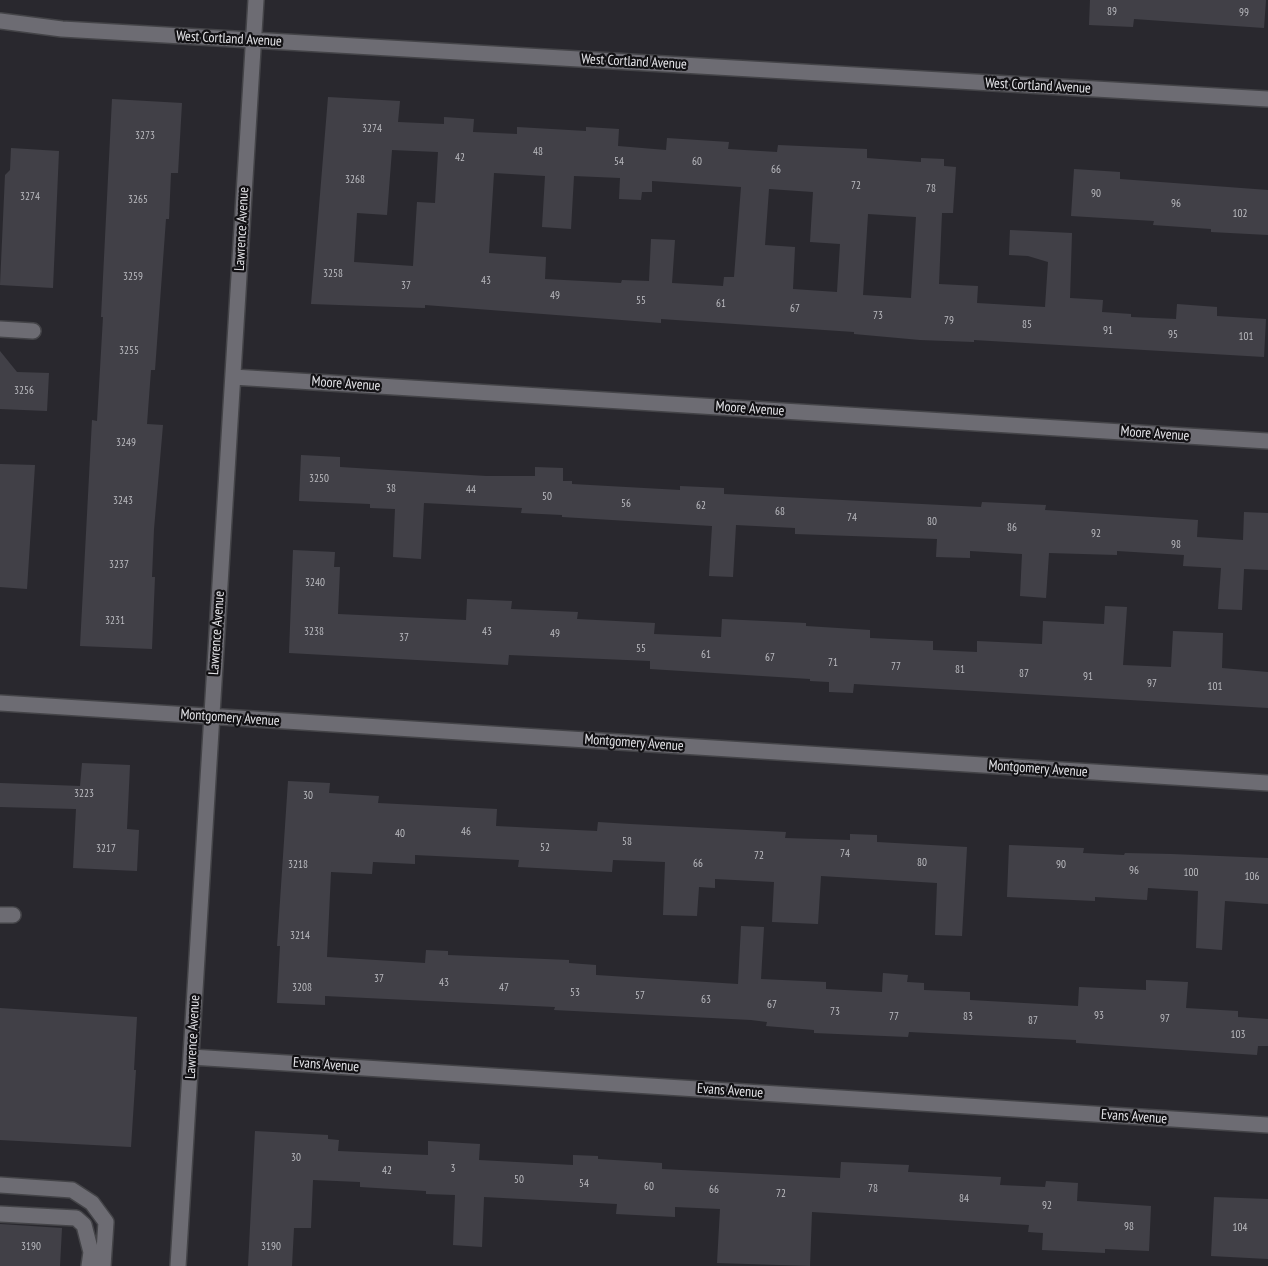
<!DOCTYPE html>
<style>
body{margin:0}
canvas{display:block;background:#29282e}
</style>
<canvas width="1268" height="1266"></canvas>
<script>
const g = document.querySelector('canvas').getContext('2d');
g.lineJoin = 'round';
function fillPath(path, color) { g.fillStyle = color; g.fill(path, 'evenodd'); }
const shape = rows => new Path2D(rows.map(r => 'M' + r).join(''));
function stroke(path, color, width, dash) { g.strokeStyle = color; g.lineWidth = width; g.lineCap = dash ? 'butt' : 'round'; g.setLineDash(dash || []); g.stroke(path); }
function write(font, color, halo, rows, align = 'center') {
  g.font = font + ' "PT Sans Narrow",sans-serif'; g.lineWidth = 4.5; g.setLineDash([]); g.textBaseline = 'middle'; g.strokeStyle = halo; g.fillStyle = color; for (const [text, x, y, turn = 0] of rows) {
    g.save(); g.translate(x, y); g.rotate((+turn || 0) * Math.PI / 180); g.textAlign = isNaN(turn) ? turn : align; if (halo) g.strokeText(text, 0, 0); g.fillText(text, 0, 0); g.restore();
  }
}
const building = shape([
 [1090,0,1266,0,1264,28,1134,19,1133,27,1089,25],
 [328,97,400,101,398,122,444,124,444,117,474,119,473,132,517,134,517,127,586,131,586,127,619,129,618,146,666,150,667,138,729,142,728,149,777,152,778,145,867,149,867,158,921,162,921,158,944,159,944,166,956,167,953,213,942,213,939,284,978,286,977,303,1045,307,1048,262,1028,256,1009,255,1010,230,1072,233,1070,298,1103,300,1102,312,1131,314,1131,317,1176,319,1177,304,1217,307,1217,316,1266,319,1264,357,974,340,974,342,920,340,854,334,854,332,661,319,661,323,425,305,425,308,311,304],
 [392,150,438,152,435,203,417,202,413,266,354,262,357,213,387,215],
 [494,173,545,176,542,227,571,229,574,176,620,178,619,199,641,200,642,192,652,192,652,181,741,187,734,277,724,277,723,286,672,283,675,240,651,239,649,281,622,280,621,283,545,279,546,257,489,253],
 [769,189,813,192,810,242,840,244,837,292,793,289,795,247,765,245],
 [868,214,916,217,911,298,863,295],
 [112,99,182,103,178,173,171,173,169,219,166,219,155,370,151,370,147,424,163,425,154,529,152,577,155,577,152,649,80,646,92,420,97,421,103,317,101,317],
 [11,148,59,151,53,288,0,285,5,175,10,170],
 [1074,169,1120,172,1120,179,1268,190,1268,235,1211,232,1211,229,1153,225,1154,221,1071,216],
 [0,351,17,372,49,373,47,411,0,409],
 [301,455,340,457,340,467,486,476,535,476,535,467,563,468,563,481,572,481,572,484,680,490,680,486,724,488,724,494,981,507,982,502,1046,505,1045,510,1198,520,1197,537,1243,540,1244,512,1268,513,1268,570,1244,569,1242,610,1218,609,1221,568,1183,566,1184,555,1117,551,1117,555,1049,553,1046,598,1020,596,1022,554,970,551,970,558,936,557,937,539,795,534,795,528,736,525,733,577,709,576,712,526,562,517,562,515,521,513,522,508,424,503,421,559,393,557,395,509,370,508,370,504,299,501],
 [0,464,35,465,27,589,0,587],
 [293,550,335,552,334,567,340,567,338,614,466,620,467,599,512,601,511,609,578,612,577,619,655,623,654,634,721,637,722,619,806,623,806,626,870,630,870,638,933,641,933,650,977,652,977,641,1042,644,1043,621,1104,624,1105,606,1127,607,1123,665,1171,667,1173,631,1223,633,1222,668,1268,672,1268,708,854,684,853,693,829,692,829,682,810,681,810,679,650,669,650,661,509,655,508,665,289,653],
 [82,763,130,765,127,829,139,830,137,871,73,868,76,809,0,807,0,783,80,786],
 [288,781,330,783,329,793,379,796,378,803,497,809,496,826,597,831,598,822,630,824,786,832,785,838,850,840,850,834,877,835,877,842,967,847,962,936,935,935,937,883,821,876,818,924,772,922,774,882,715,879,715,888,699,887,697,916,663,915,665,862,613,860,612,872,518,867,519,860,415,855,415,864,373,862,372,874,331,872,327,957,425,963,426,950,448,951,448,955,569,960,569,963,596,965,596,975,738,984,741,926,764,927,761,979,826,982,826,989,882,992,883,973,908,975,907,982,924,983,924,990,970,992,970,1000,1078,1006,1079,987,1146,990,1146,980,1188,982,1186,1008,1238,1011,1238,1017,1268,1019,1268,1046,1258,1046,1257,1055,1076,1043,1076,1040,909,1032,908,1037,814,1033,814,1030,766,1026,767,1022,751,1020,554,1010,555,1007,325,996,325,1005,277,1003,280,946,277,946],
 [1009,845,1084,848,1083,853,1124,855,1125,853,1171,854,1268,858,1268,904,1225,901,1222,950,1196,948,1198,891,1148,888,1147,900,1095,897,1095,901,1007,897],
 [0,1008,137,1017,134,1070,136,1070,131,1147,0,1140],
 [255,1131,328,1135,328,1139,339,1140,338,1151,428,1155,428,1141,480,1144,479,1160,573,1165,573,1155,598,1156,598,1159,662,1163,662,1169,840,1178,841,1162,909,1165,908,1172,1001,1177,1000,1185,1045,1187,1046,1181,1078,1183,1077,1201,1151,1206,1149,1251,1105,1249,1105,1253,1042,1250,1043,1233,1028,1232,1029,1225,812,1212,810,1266,717,1263,720,1209,675,1207,675,1217,616,1214,617,1204,484,1197,482,1247,453,1245,455,1195,426,1194,426,1191,360,1187,360,1182,313,1180,311,1228,294,1228,292,1266,248,1266],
 [1214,1197,1268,1199,1268,1259,1211,1256],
 [0,1224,62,1228,60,1266,0,1266]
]);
const minor = shape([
 [0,21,62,29,1268,99],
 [0,329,33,331],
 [233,377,1268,441],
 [0,703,1268,783],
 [0,915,13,915],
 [191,1057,1268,1125],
 [0,1185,72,1190,92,1203,106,1222,103,1266],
 [0,1214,76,1218,84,1225,91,1252,89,1266],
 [178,1266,256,0]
]);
const numberNames = [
 ["89",1112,12],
 ["99",1244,13],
 ["3274",372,129],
 ["3273",145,136],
 ["48",538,152],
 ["42",460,158],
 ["54",619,162],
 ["60",697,162],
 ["66",776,170],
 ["3268",355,180],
 ["72",856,186],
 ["78",931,189],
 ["90",1096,194],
 ["3274",30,197],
 ["3265",138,200],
 ["96",1176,204],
 ["102",1240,214],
 ["3258",333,274],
 ["3259",133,277],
 ["43",486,281],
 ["37",406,286],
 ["49",555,296],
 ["55",641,301],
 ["61",721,304],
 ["67",795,309],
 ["73",878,316],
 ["79",949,321],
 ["85",1027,325],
 ["91",1108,331],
 ["95",1173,335],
 ["101",1246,337],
 ["3255",129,351],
 ["3256",24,391],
 ["3249",126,443],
 ["3250",319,479],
 ["38",391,489],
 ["44",471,490],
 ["50",547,497],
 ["3243",123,501],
 ["56",626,504],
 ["62",701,506],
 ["68",780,512],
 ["74",852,518],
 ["80",932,522],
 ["86",1012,528],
 ["92",1096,534],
 ["98",1176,545],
 ["3237",119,565],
 ["3240",315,583],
 ["3231",115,621],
 ["3238",314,632],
 ["43",487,632],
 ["49",555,634],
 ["37",404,638],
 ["55",641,649],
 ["61",706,655],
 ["67",770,658],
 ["71",833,663],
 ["77",896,667],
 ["81",960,670],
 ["87",1024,674],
 ["91",1088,677],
 ["97",1152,684],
 ["101",1215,687],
 ["3223",84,794],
 ["30",308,796],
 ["46",466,832],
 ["40",400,834],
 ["58",627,842],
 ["52",545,848],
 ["3217",106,849],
 ["74",845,854],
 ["72",759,856],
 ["80",922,863],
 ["66",698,864],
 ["3218",298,865],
 ["90",1061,865],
 ["96",1134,871],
 ["100",1191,873],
 ["106",1252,877],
 ["3214",300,936],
 ["37",379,979],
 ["43",444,983],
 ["3208",302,988],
 ["47",504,988],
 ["53",575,993],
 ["57",640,996],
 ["63",706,1000],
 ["67",772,1005],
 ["73",835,1012],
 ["93",1099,1016],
 ["77",894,1017],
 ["83",968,1017],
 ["97",1165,1019],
 ["87",1033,1021],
 ["103",1238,1035],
 ["30",296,1158],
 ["3",453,1169],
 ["42",387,1171],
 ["50",519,1180],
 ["54",584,1184],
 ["60",649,1187],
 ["78",873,1189],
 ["66",714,1190],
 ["72",781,1194],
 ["84",964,1199],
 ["92",1047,1206],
 ["98",1129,1227],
 ["104",1240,1228],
 ["3190",31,1247],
 ["3190",271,1247]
];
const streetNames = [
 ["West Cortland Avenue",229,39,3],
 ["West Cortland Avenue",634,62,3],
 ["West Cortland Avenue",1038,86,3],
 ["Lawrence Avenue",242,229,-87],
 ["Moore Avenue",346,384,4],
 ["Moore Avenue",750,409,4],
 ["Moore Avenue",1155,434,4],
 ["Lawrence Avenue",217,633,-86],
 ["Montgomery Avenue",230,718,4],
 ["Montgomery Avenue",634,743,4],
 ["Montgomery Avenue",1038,769,4],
 ["Lawrence Avenue",193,1037,-87],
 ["Evans Avenue",326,1065,4],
 ["Evans Avenue",730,1091,4],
 ["Evans Avenue",1134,1117,4]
];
fillPath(building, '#414047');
stroke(minor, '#444448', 18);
stroke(minor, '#6d6c73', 15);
write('11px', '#bbbbc0', null, numberNames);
write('14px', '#e4e4e8', '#121114', streetNames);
</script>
